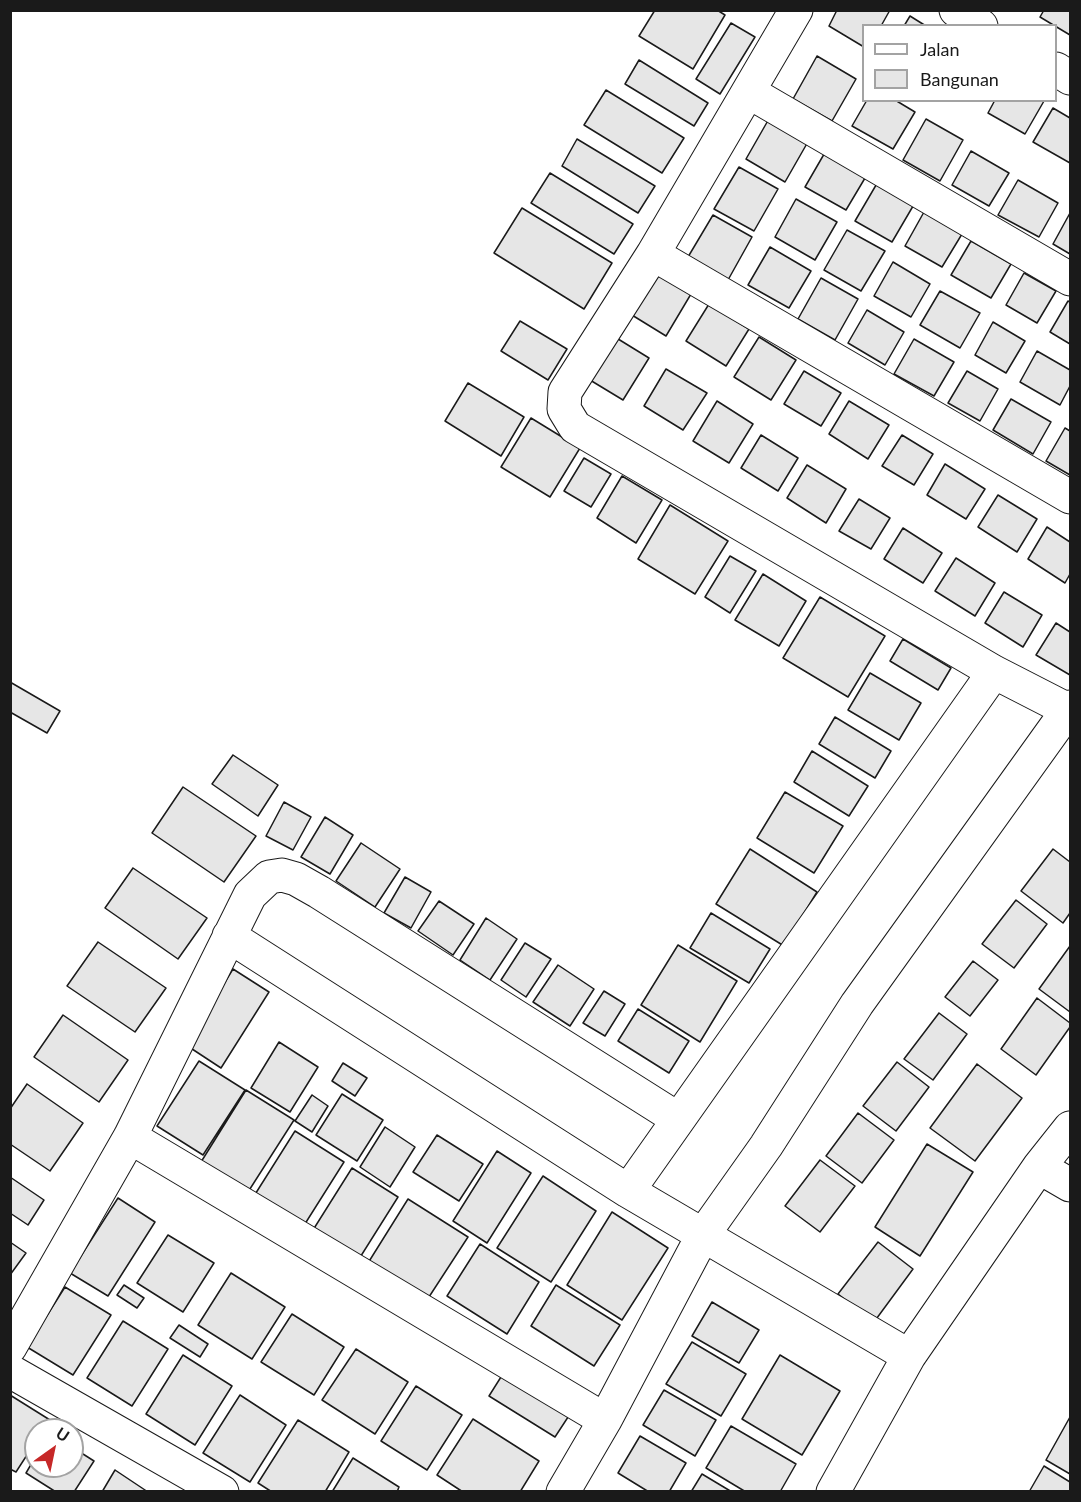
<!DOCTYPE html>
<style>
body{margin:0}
#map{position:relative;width:1081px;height:1502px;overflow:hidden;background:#fff;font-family:Lato,sans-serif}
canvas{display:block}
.frame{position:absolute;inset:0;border:12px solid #1a1a1a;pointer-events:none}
.legend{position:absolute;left:862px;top:24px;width:195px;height:78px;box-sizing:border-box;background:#fff;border:2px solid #a3a3a3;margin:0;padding:8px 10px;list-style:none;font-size:18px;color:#1a1a1a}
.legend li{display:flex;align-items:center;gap:12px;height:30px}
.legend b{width:30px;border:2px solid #a3a3a3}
.north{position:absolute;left:24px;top:1418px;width:60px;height:60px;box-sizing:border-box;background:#fff;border:2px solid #a3a3a3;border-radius:50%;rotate:33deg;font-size:16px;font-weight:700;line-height:24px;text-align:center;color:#1a1a1a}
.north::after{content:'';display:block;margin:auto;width:21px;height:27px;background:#c62828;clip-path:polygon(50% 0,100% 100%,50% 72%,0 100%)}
</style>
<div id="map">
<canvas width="1081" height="1502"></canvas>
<div class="frame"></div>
<ul class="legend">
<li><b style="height:8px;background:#fff"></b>Jalan</li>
<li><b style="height:16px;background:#e6e6e6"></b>Bangunan</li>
</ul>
<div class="north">U</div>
</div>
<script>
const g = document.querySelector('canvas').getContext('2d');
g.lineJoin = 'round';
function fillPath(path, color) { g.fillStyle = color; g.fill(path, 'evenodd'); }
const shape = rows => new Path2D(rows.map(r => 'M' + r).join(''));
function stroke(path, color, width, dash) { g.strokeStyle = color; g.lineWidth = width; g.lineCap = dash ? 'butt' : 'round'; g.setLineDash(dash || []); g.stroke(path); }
const building = shape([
 [655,10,717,10,725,15,693,69,639,36,655,10],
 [837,10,890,10,881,26,864,26,864,47,829,26,837,10],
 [1044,10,1070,10,1070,35,1040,17,1044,10],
 [910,16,926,26,904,26,910,16],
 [731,23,755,37,720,94,696,79,731,23],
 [817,56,856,79,832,121,793,99,817,56],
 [639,60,708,103,694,126,625,84,639,60],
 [606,90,684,138,662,173,584,125,606,90],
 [867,100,895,100,915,112,893,149,852,126,867,100],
 [995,100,1042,100,1044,101,1025,134,988,113,995,100],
 [1053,108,1070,118,1070,163,1033,142,1053,108],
 [770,117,809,140,785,182,746,159,770,117],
 [926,119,963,140,940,181,903,160,926,119],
 [577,139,655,186,638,213,562,166,577,139],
 [827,149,868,173,846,210,805,187,827,149],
 [971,151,1009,173,989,206,952,185,971,151],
 [739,167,778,189,754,231,714,209,739,167],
 [550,173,633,224,614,254,531,203,550,173],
 [879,180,916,201,892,242,855,221,879,180],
 [1018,180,1058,203,1039,237,998,215,1018,180],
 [796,199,837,222,815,260,775,237,796,199],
 [522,208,612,263,584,309,494,253,522,208],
 [924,212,962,234,942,267,905,246,924,212],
 [1070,213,1070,254,1053,244,1070,213],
 [713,215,752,237,728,280,688,257,713,215],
 [847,230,885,251,861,291,824,270,847,230],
 [971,241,1011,264,991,298,951,275,971,241],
 [770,247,811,271,789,308,748,285,770,247],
 [893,262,930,284,911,317,874,296,893,262],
 [653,270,691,294,666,336,627,312,653,270],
 [1024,273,1056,291,1037,323,1006,305,1024,273],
 [821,278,858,299,835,340,798,319,821,278],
 [940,291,980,313,960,348,920,325,940,291],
 [1068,301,1070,302,1070,344,1050,332,1068,301],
 [709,304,749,329,726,366,686,341,709,304],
 [867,310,904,332,885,365,848,343,867,310],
 [520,321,567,349,548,380,501,351,520,321],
 [993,322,1025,341,1006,373,975,355,993,322],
 [610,334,649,358,623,400,585,377,610,334],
 [759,337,796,360,771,400,734,377,759,337],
 [914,339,954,362,934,396,894,374,914,339],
 [1037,351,1070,370,1070,386,1060,405,1020,382,1037,351],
 [666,369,707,393,683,430,644,406,666,369],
 [804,371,841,393,821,426,784,404,804,371],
 [967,371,998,389,980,421,948,403,967,371],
 [468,383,524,417,501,456,445,421,468,383],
 [1011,399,1051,422,1033,454,993,430,1011,399],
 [717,401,753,424,729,463,693,441,717,401],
 [849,401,889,425,868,459,829,434,849,401],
 [531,418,580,448,550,497,501,467,531,418],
 [1065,428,1070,431,1070,475,1046,461,1065,428],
 [761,435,798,458,778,491,741,468,761,435],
 [902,435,933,454,914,485,882,466,902,435],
 [584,458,611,474,591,507,564,491,584,458],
 [945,464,985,489,966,519,927,495,945,464],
 [807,465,846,489,826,523,787,498,807,465],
 [622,476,662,500,636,543,597,518,622,476],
 [998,495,1037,519,1017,552,978,527,998,495],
 [859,499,890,518,871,549,839,531,859,499],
 [670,505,728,541,695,594,638,559,670,505],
 [1047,527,1070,542,1070,574,1065,583,1028,559,1047,527],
 [903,528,942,553,923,583,884,559,903,528],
 [730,556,756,571,730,613,705,597,730,556],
 [956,558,995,583,975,616,935,591,956,558],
 [763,574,806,601,779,646,735,620,763,574],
 [1004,592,1042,615,1023,647,985,623,1004,592],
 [820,597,885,636,848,697,783,658,820,597],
 [1056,623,1070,632,1070,675,1036,655,1056,623],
 [903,639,951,668,938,690,890,661,903,639],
 [870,673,921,703,899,740,848,710,870,673],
 [10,682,60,711,47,733,10,712,10,682],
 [835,717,891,751,875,778,819,744,835,717],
 [812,751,868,786,849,816,794,782,812,751],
 [233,755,278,785,258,816,212,784,233,755],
 [183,787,256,836,224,882,152,833,183,787],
 [785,792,843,826,814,873,757,838,785,792],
 [284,802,311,817,293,850,266,836,284,802],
 [325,817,353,835,330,874,301,857,325,817],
 [361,843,400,869,375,907,336,881,361,843],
 [750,849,817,892,784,946,716,904,750,849],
 [1053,849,1070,862,1070,913,1063,923,1021,891,1053,849],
 [133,868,207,918,178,959,105,908,133,868],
 [405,877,431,892,411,928,384,913,405,877],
 [1016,900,1047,924,1014,968,982,944,1016,900],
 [439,901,474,924,453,955,418,931,439,901],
 [711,913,770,949,749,983,690,948,711,913],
 [486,918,517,939,490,980,460,960,486,918],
 [98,942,166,988,135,1032,67,986,98,942],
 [525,943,551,959,526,997,501,980,525,943],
 [678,945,737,981,700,1042,641,1005,678,945],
 [1070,946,1070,1012,1039,989,1070,946],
 [973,961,998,980,970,1016,945,997,973,961],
 [558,965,594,989,570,1026,533,1002,558,965],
 [233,969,269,992,221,1068,186,1045,233,969],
 [604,991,625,1004,605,1036,583,1023,604,991],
 [1037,998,1070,1023,1070,1027,1036,1075,1001,1049,1037,998],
 [638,1009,689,1041,669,1073,618,1041,638,1009],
 [939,1013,967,1034,933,1080,904,1059,939,1013],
 [63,1015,128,1060,99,1102,34,1057,63,1015],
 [279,1042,318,1067,290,1112,251,1088,279,1042],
 [199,1061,245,1090,203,1155,157,1126,199,1061],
 [897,1062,929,1087,896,1131,863,1106,897,1062],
 [343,1063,367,1078,355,1096,332,1081,343,1063],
 [977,1064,1022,1098,975,1161,930,1128,977,1064],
 [27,1084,83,1123,50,1171,10,1144,10,1109,27,1084],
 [246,1090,294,1120,248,1192,201,1162,246,1090],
 [342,1094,383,1120,357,1161,316,1135,342,1094],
 [312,1095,328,1106,312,1132,295,1121,312,1095],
 [858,1113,894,1140,862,1183,826,1156,858,1113],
 [385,1127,415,1147,390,1187,360,1167,385,1127],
 [295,1131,344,1162,303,1227,254,1196,295,1131],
 [437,1135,483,1164,459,1201,413,1172,437,1135],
 [927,1144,973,1172,920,1256,875,1227,927,1144],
 [497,1151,531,1173,487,1243,453,1221,497,1151],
 [820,1160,855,1186,820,1232,785,1206,820,1160],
 [352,1168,398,1197,359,1259,313,1230,352,1168],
 [543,1176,596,1211,551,1282,497,1248,543,1176],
 [10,1177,44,1200,28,1225,10,1213,10,1177],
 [118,1198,155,1222,108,1296,70,1273,118,1198],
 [408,1199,468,1237,427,1300,368,1263,408,1199],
 [612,1212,668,1248,622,1320,567,1285,612,1212],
 [168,1235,214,1263,183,1312,137,1283,168,1235],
 [10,1242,26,1253,10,1275,10,1242],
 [878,1242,913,1269,874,1322,838,1294,878,1242],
 [480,1244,539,1282,507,1334,447,1296,480,1244],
 [231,1273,285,1307,252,1359,198,1325,231,1273],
 [124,1285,144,1298,137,1308,117,1295,124,1285],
 [556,1285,620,1325,594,1366,531,1326,556,1285],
 [65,1287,111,1315,73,1375,27,1347,65,1287],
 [712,1302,759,1330,739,1363,692,1336,712,1302],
 [292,1314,344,1347,314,1395,261,1362,292,1314],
 [123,1321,168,1349,132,1406,87,1378,123,1321],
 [179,1325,208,1344,200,1357,170,1338,179,1325],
 [692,1342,746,1374,721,1416,666,1384,692,1342],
 [356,1349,408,1382,375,1434,322,1400,356,1349],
 [183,1355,232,1386,195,1445,146,1414,183,1355],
 [780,1355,840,1391,802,1455,742,1419,780,1355],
 [506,1369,572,1411,555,1437,489,1396,506,1369],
 [416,1386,462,1415,427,1470,381,1441,416,1386],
 [664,1390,716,1420,695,1456,643,1425,664,1390],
 [10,1395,50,1420,43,1430,36,1430,36,1441,16,1472,10,1469,10,1395],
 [240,1395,286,1425,250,1482,203,1453,240,1395],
 [1070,1417,1070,1474,1046,1460,1070,1417],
 [473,1419,539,1461,520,1492,463,1492,437,1475,473,1419],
 [298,1420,349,1452,325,1492,272,1492,258,1483,298,1420],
 [731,1426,796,1464,780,1492,746,1492,706,1468,731,1426],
 [640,1436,686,1463,669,1492,649,1492,618,1473,640,1436],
 [72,1447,94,1461,74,1492,56,1492,26,1473,36,1456,36,1466,72,1466,72,1447],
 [353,1458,399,1487,397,1492,332,1492,353,1458],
 [1044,1466,1070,1482,1070,1492,1029,1492,1044,1466],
 [115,1470,148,1492,102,1492,115,1470],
 [702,1474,732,1492,691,1492,702,1474]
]);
const minor = shape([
 [796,10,653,254,565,392,564,409,575,427,994,672,1070,711],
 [956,10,981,26],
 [1056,69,1070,78],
 [749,92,1070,279],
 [653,254,1070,497],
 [229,936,628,1191,909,1356],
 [130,1137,605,1420],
 [1039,1167,1070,1185],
 [628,1191,994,672],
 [10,1347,130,1137,250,895,269,877,282,875,296,879,319,892,678,1119],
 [10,1371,222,1492],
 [563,1492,605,1420,703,1235,766,1146,857,1004,1070,707],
 [833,1492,909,1356,1039,1167,1070,1128]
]);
fillPath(building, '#e6e6e6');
stroke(building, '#1a1a1a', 1.5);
stroke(minor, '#1a1a1a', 35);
stroke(minor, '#fff', 33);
</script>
